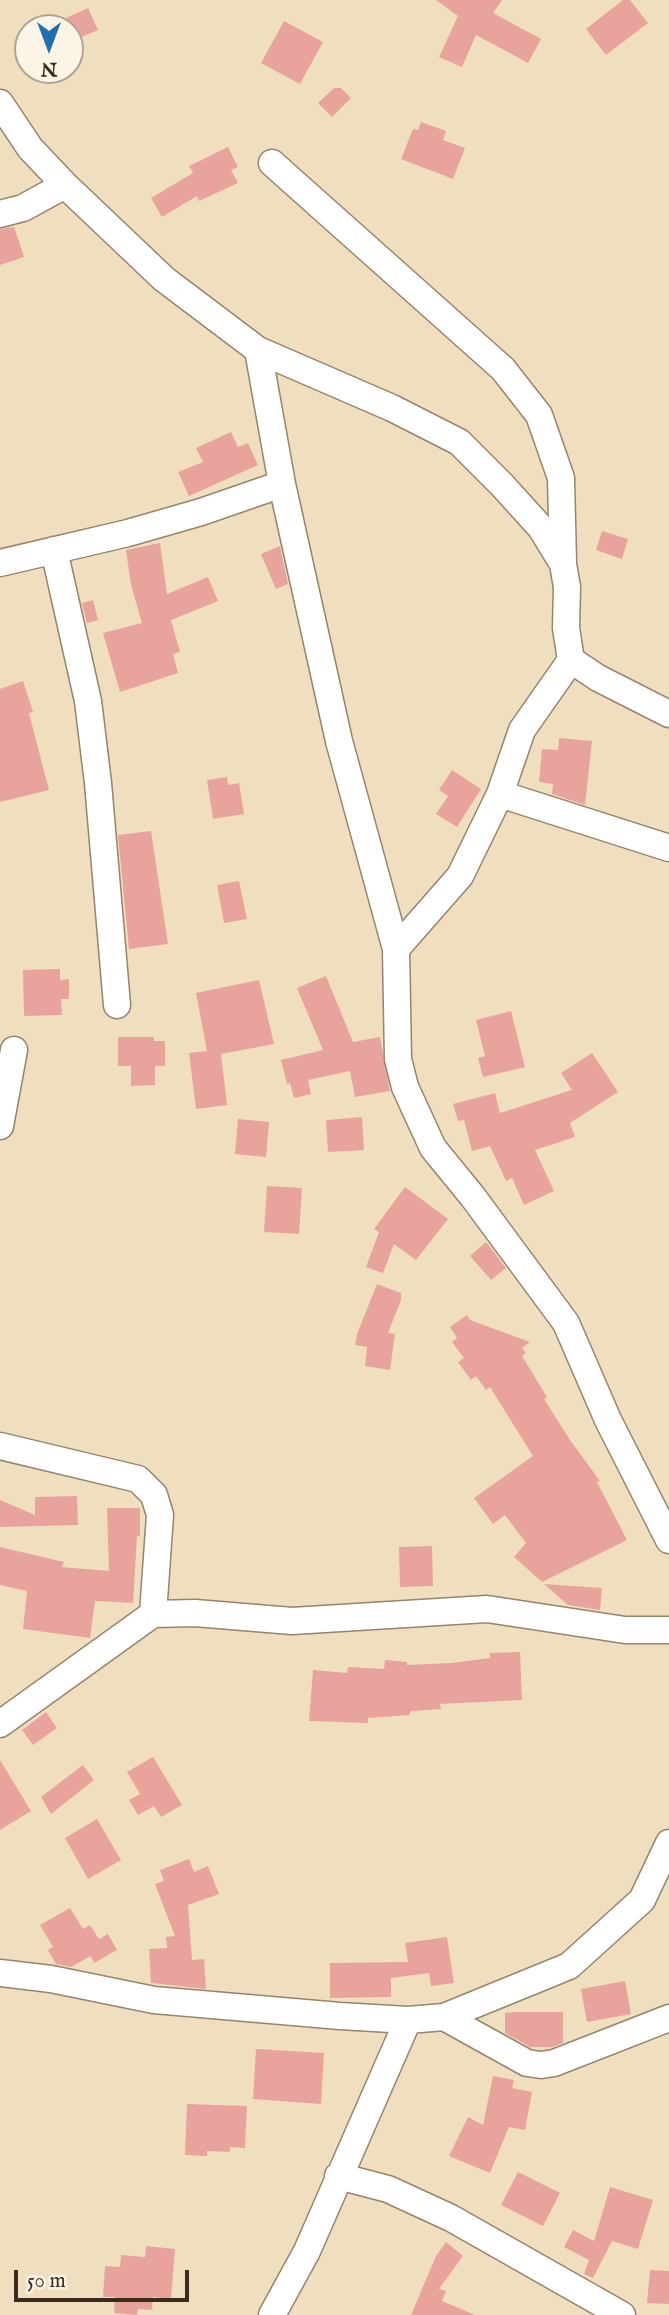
<!DOCTYPE html>
<style>
body{margin:0}
#map{position:relative;width:669px;height:2315px;overflow:hidden;background:#efdfbf;font-family:"IM FELL English",serif}
canvas{display:block}
.north{position:absolute;left:14px;top:14px;width:70px;height:70px;box-sizing:border-box;background:#fcf5e5;border:2px solid #afa495;border-radius:50%;rotate:180deg;font-size:19px;font-weight:700;line-height:28px;text-align:center;color:#3b2a1e}
.north::after{content:'';display:block;margin:auto;width:24px;height:32px;background:#1f6fb2;clip-path:polygon(50% 0,100% 100%,50% 72%,0 100%)}
.scale{position:absolute;left:14px;top:2270px;width:175px;height:32px;box-sizing:border-box;border:4px solid #3b2a1e;border-top:0;padding-left:9px;font-size:21px;line-height:24px;white-space:nowrap;color:#3b2a1e;-webkit-text-stroke:5px #fcf5e5;paint-order:stroke}
</style>
<div id="map">
<canvas width="669" height="2315"></canvas>
<div class="north">N</div>
<div class="scale">50 m</div>
</div>
<script>
const g = document.querySelector('canvas').getContext('2d');
g.lineJoin = 'round';
function fillPath(path, color) { g.fillStyle = color; g.fill(path, 'evenodd'); }
const shape = rows => new Path2D(rows.map(r => 'M' + r).join(''));
function stroke(path, color, width, dash) { g.strokeStyle = color; g.lineWidth = width; g.lineCap = dash ? 'butt' : 'round'; g.setLineDash(dash || []); g.stroke(path); }
const building = shape([
 [436,0,502,0,493,13,541,39,528,63,476,35,462,67,439,57,458,16],
 [623,0,630,0,648,23,606,55,586,29],
 [88,8,98,30,74,40,64,19],
 [284,21,323,42,300,84,261,63],
 [334,88,341,88,351,98,332,117,318,103],
 [421,122,446,131,443,140,465,148,453,179,401,159,413,129,418,130],
 [228,147,238,167,231,170,238,183,199,201,197,196,162,217,151,198,193,173,189,166],
 [14,227,24,257,0,265,0,229],
 [231,432,238,447,248,443,258,465,189,496,178,472,203,462,196,448],
 [602,531,628,539,622,559,596,550],
 [160,543,167,594,208,577,218,601,171,620,180,652,173,654,178,673,120,692,103,633,142,623,131,585,126,550],
 [280,546,288,584,276,589,261,554],
 [93,600,98,620,87,623,82,603],
 [23,681,33,712,29,713,49,790,0,802,0,689],
 [559,738,592,741,585,805,552,794,553,784,539,782,542,749,558,750],
 [452,770,481,789,457,827,436,814,448,796,439,790],
 [227,777,228,785,239,783,244,814,213,819,207,780],
 [151,831,168,944,129,949,118,835],
 [239,881,247,919,224,923,217,885],
 [60,969,60,980,69,979,69,999,61,999,62,1015,24,1016,23,970],
 [326,976,353,1042,380,1037,390,1091,355,1097,350,1071,308,1080,311,1094,294,1098,290,1083,287,1084,281,1060,323,1050,297,988],
 [259,980,274,1044,221,1054,227,1105,196,1109,189,1053,207,1051,196,993],
 [511,1011,525,1067,483,1077,478,1058,485,1056,476,1020],
 [118,1037,154,1037,154,1041,165,1041,165,1066,155,1066,155,1085,131,1086,131,1066,118,1066],
 [592,1053,618,1092,570,1123,575,1137,535,1150,554,1191,524,1205,512,1178,506,1181,490,1146,472,1151,464,1120,458,1121,453,1104,495,1093,500,1113,572,1090,561,1073],
 [362,1117,364,1150,328,1152,326,1120],
 [238,1119,269,1122,266,1157,235,1154],
 [267,1186,302,1188,299,1234,264,1232],
 [405,1187,448,1219,416,1260,394,1244,383,1273,366,1267,379,1232,374,1229],
 [486,1242,506,1268,491,1280,470,1256],
 [377,1284,401,1293,401,1300,388,1333,395,1334,390,1370,365,1366,367,1347,355,1345,357,1334],
 [467,1315,470,1320,530,1342,522,1348,526,1353,522,1356,547,1397,544,1399,570,1440,600,1481,597,1482,627,1540,542,1582,514,1557,526,1543,505,1515,493,1524,474,1498,533,1456,490,1387,486,1390,476,1376,471,1380,458,1362,464,1358,452,1342,457,1338,450,1327],
 [77,1496,78,1525,0,1527,0,1500,35,1515,35,1497],
 [107,1508,140,1508,140,1536,137,1536,133,1603,95,1601,90,1638,23,1629,27,1591,0,1585,0,1547,64,1562,62,1567,109,1571],
 [432,1546,433,1586,400,1587,399,1547],
 [544,1584,602,1588,600,1610,568,1605],
 [520,1652,522,1700,440,1704,441,1709,410,1711,410,1715,368,1718,368,1723,309,1721,313,1670,347,1673,348,1667,384,1669,385,1660,407,1662,407,1665,451,1663,490,1658,490,1653],
 [46,1712,57,1728,33,1745,22,1730],
 [153,1757,182,1805,161,1817,154,1806,138,1815,129,1800,140,1794,127,1772],
 [0,1760,31,1811,0,1830],
 [83,1765,94,1780,51,1814,41,1797],
 [97,1819,121,1860,88,1879,65,1838],
 [189,1859,194,1872,208,1866,219,1894,188,1905,192,1960,204,1959,206,1989,151,1983,149,1949,167,1948,166,1937,175,1936,155,1884,164,1881,160,1870],
 [70,1908,83,1929,90,1925,99,1939,108,1934,117,1950,94,1963,91,1956,71,1967,56,1964,48,1950,53,1947,40,1925],
 [447,1937,454,1983,431,1986,429,1973,391,1978,391,1997,330,1998,330,1963,408,1962,405,1943],
 [625,1981,631,2014,587,2022,581,1989],
 [517,2012,563,2012,563,2043,552,2047,530,2047,505,2033,505,2013],
 [256,2049,324,2053,321,2104,253,2099],
 [493,2076,514,2080,512,2088,532,2092,525,2130,509,2127,490,2173,449,2156,468,2117,483,2125],
 [187,2104,247,2106,245,2148,230,2147,230,2152,207,2151,207,2156,185,2155],
 [518,2172,560,2193,543,2226,501,2205],
 [610,2187,653,2200,638,2249,612,2241,593,2278,584,2274,589,2260,564,2247,573,2230,594,2241],
 [446,2242,463,2256,439,2289,446,2291,442,2301,475,2315,411,2315,436,2256],
 [146,2246,175,2249,171,2299,153,2297,152,2310,138,2309,137,2315,114,2313,115,2297,103,2297,105,2266,120,2267,121,2255,145,2257],
 [650,2270,669,2271,669,2304,647,2303]
]);
const minor = shape([
 [0,103,30,148,65,185,164,279,258,350,392,408,459,442,503,486,541,528,563,564,567,587,566,628,571,660,598,678,669,714],
 [272,163,503,369,539,415,561,478,563,563],
 [0,214,23,208,65,185],
 [258,350,282,484,339,741,396,949,398,1059,405,1087,433,1148,473,1197,566,1323,608,1420,669,1540],
 [54,550,88,701,98,783,117,1005],
 [0,563,128,533,201,512,282,484],
 [500,794,669,848],
 [396,949,460,876,500,794,522,730,571,660],
 [0,1126,14,1050],
 [0,1446,138,1479,154,1495,160,1515,153,1614],
 [0,1724,153,1614,195,1613,292,1621,487,1609,625,1630,669,1630],
 [0,1973,51,1979,154,2000,340,2016,408,2020,444,2017,569,1966,642,1900,669,1843],
 [444,2017,527,2063,541,2065,554,2063,669,2018],
 [338,2176,388,2189,451,2218,622,2315],
 [272,2315,307,2251,408,2020]
]);
fillPath(building, '#e9a39d');
stroke(minor, '#95846e', 29);
stroke(minor, '#fff', 26);
</script>
